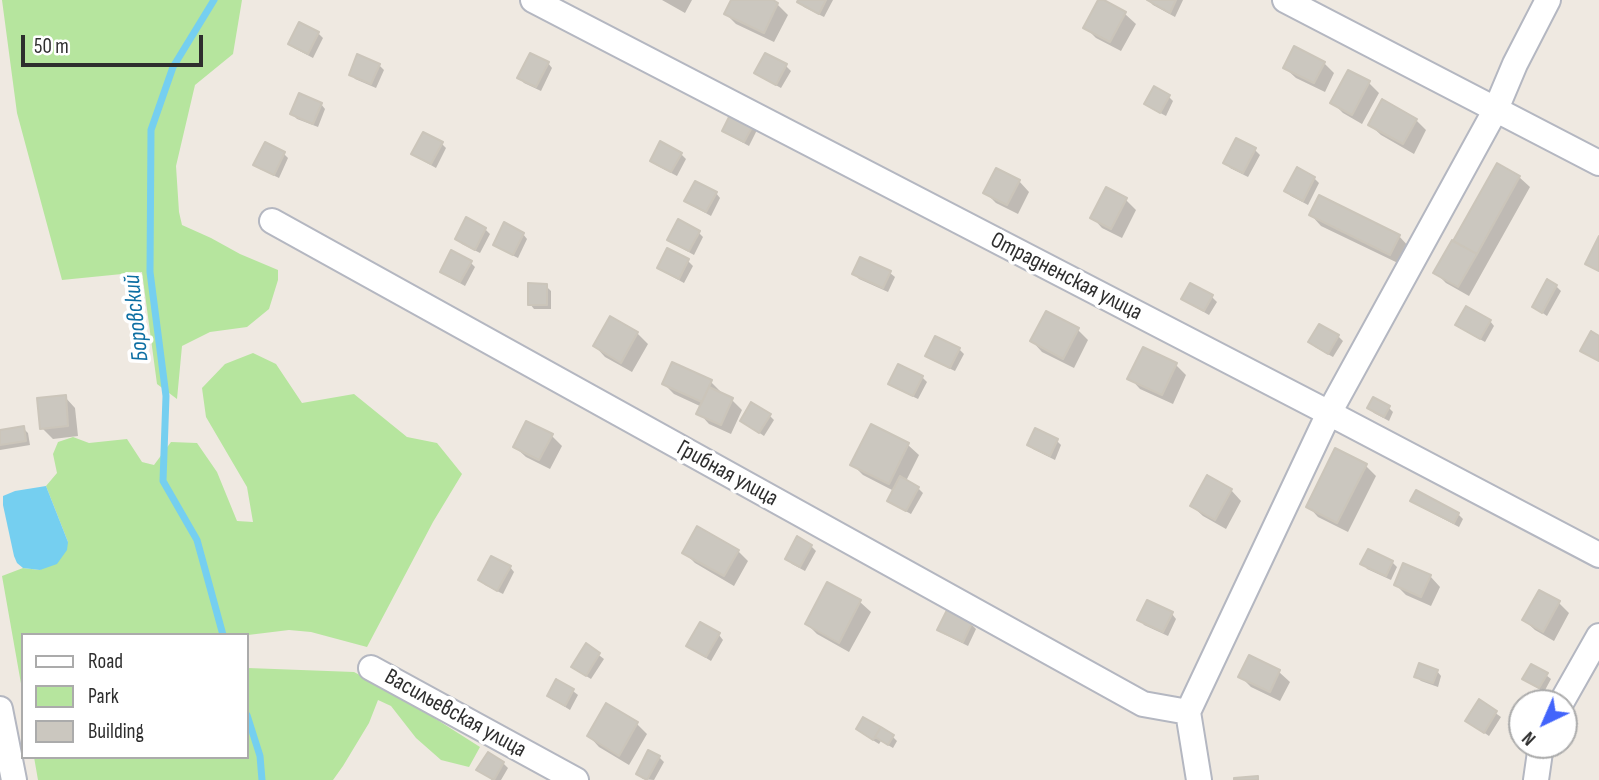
<!DOCTYPE html>
<meta charset="utf-8">
<style>
body{margin:0}
#map{position:relative;width:1599px;height:780px;overflow:hidden;background:#efe9e1;font-family:"Sofia Sans Condensed",sans-serif}
canvas{display:block}
.legend{position:absolute;left:21px;top:633px;width:228px;height:126px;box-sizing:border-box;background:#fff;border:2px solid #ababab;margin:0;padding:9px 12px;list-style:none;font-size:21px;color:#2e2e2e}
.legend li{display:flex;align-items:center;gap:14px;height:35px}
.legend b{width:35px;border:2px solid #ababab}
.north{position:absolute;left:1508px;top:689px;width:70px;height:70px;box-sizing:border-box;background:#fff;border:2px solid #ababab;border-radius:50%;rotate:224deg;font-size:19px;font-weight:700;line-height:28px;text-align:center;color:#2e2e2e}
.north::after{content:'';display:block;margin:auto;width:24px;height:32px;background:#4264fb;clip-path:polygon(50% 0,100% 100%,50% 72%,0 100%)}
.scale{position:absolute;left:21px;top:35px;width:182px;height:32px;box-sizing:border-box;border:4px solid #2e2e2e;border-top:0;padding-left:9px;font-size:21px;line-height:24px;white-space:nowrap;color:#2e2e2e;-webkit-text-stroke:5px #fff;paint-order:stroke}
</style>
<div id="map">
<canvas width="1599" height="780"></canvas>
<ul class="legend">
<li><b style="height:9px;background:#fff"></b>Road</li>
<li><b style="height:19px;background:#b6e59e"></b>Park</li>
<li><b style="height:19px;background:#cbc7bf"></b>Building</li>
</ul>
<div class="north">N</div>
<div class="scale">50 m</div>
</div>
<script>
const g = document.querySelector('canvas').getContext('2d');
g.lineJoin = 'round';
function fillPath(path, color) { g.fillStyle = color; g.fill(path, 'evenodd'); }
const shape = rows => new Path2D(rows.map(r => 'M' + r).join(''));
function stroke(path, color, width, dash) { g.strokeStyle = color; g.lineWidth = width; g.lineCap = dash ? 'butt' : 'round'; g.setLineDash(dash || []); g.stroke(path); }
function write(font, color, halo, rows, align = 'center') {
  g.font = font + ' "Sofia Sans Condensed",sans-serif'; g.lineWidth = 7; g.setLineDash([]); g.textBaseline = 'middle'; g.strokeStyle = halo; g.fillStyle = color; for (const [text, x, y, turn = 0] of rows) {
    g.save(); g.translate(x, y); g.rotate((+turn || 0) * Math.PI / 180); g.textAlign = isNaN(turn) ? turn : align; if (halo) g.strokeText(text, 0, 0); g.fillText(text, 0, 0); g.restore();
  }
}
const green = shape([
 [2,0,242,0,233,54,195,85,176,166,179,212,182,225,211,238,240,254,278,270,278,280,269,309,247,327,210,332,182,346,177,399,157,384,142,272,62,280,17,113],
 [253,353,276,364,302,403,354,394,407,437,437,443,462,474,433,522,367,647,311,632,289,630,248,635,247,637,247,635,23,635,23,695,2,576,23,568,40,570,68,542,46,486,57,473,53,454,58,442,73,437,89,443,127,439,142,462,154,465,171,442,197,443,217,472,237,521,253,522,247,487,206,417,202,388,225,364],
 [247,664,248,668,354,672,395,693,480,747,469,767,441,760,416,738,391,706,378,700,369,723,343,766,333,780,38,780,34,757,247,757]
]);
const water = shape([
 [46,486,68,542,67,550,57,564,40,570,23,568,17,563,14,556,3,505,3,496,15,491]
]);
const shadow = shape([
 [662,0,692,0,685,13],
 [733,0,769,0,777,4,788,15,774,42,736,24,726,14],
 [800,0,833,0,824,17,804,7,799,2],
 [1100,0,1125,14,1136,24,1121,51,1096,38,1085,27],
 [1148,0,1183,0,1175,17,1153,5],
 [318,33,323,38,313,58,294,48,290,44],
 [548,63,552,68,541,91,524,83,519,78],
 [1324,63,1334,73,1325,92,1296,78,1285,68],
 [379,65,384,70,376,88,355,79,351,74],
 [786,66,791,71,781,88,761,77,756,73],
 [1369,83,1379,93,1362,124,1343,113,1332,102],
 [1169,97,1173,101,1166,116,1151,108,1146,103],
 [321,104,325,109,318,127,297,119,292,114],
 [1416,120,1426,130,1414,154,1381,135,1370,125],
 [754,124,758,128,749,146,729,135,724,130],
 [442,144,446,148,436,168,418,158,413,153],
 [1255,150,1260,155,1248,177,1230,168,1226,163],
 [284,154,288,158,279,178,260,169,256,164],
 [681,154,686,159,677,176,656,165,652,160],
 [1519,177,1530,187,1469,296,1446,283,1436,273],
 [1314,178,1319,183,1308,205,1291,196,1286,191],
 [1019,181,1029,192,1018,214,996,203,985,192],
 [716,193,720,198,711,216,691,205,686,200],
 [1126,200,1136,210,1122,238,1102,228,1092,217],
 [1311,215,1399,236,1409,247,1400,264,1321,226],
 [485,229,490,234,480,253,462,244,457,239],
 [699,233,703,237,694,255,674,244,669,239],
 [523,234,527,239,518,258,500,249,495,245],
 [668,250,688,261,693,266,684,283,664,272,659,267],
 [470,262,475,267,465,286,447,276,442,272],
 [890,273,895,277,888,292,859,279,854,274],
 [546,286,551,291,551,309,534,309,530,304],
 [1556,286,1561,291,1547,316,1534,307],
 [1212,297,1217,302,1209,315,1188,303,1184,298],
 [610,318,637,333,648,344,632,372,605,357,595,346],
 [1490,321,1494,326,1485,342,1462,329,1457,325],
 [1078,330,1088,340,1074,368,1042,352,1032,341],
 [1338,336,1343,341,1333,357,1315,347,1311,342],
 [959,349,964,354,955,371,932,360,927,355],
 [1176,365,1186,375,1173,404,1140,389,1130,378],
 [922,377,927,382,918,399,895,388,890,383],
 [711,382,721,392,720,394,731,399,742,410,731,434,709,424,699,413,702,407,674,394,664,384],
 [65,397,75,408,78,436,53,439,42,428],
 [1369,408,1389,408,1393,412,1389,421,1374,413],
 [769,415,774,420,764,436,742,421],
 [872,426,908,445,919,455,906,481,918,488,923,493,911,514,894,505,889,500,894,491,863,475,853,465],
 [23,428,28,433,30,445,0,450,0,431],
 [551,435,562,446,550,469,526,457,515,447],
 [1057,441,1061,445,1055,460,1033,449,1029,445],
 [1366,466,1376,476,1348,532,1318,517,1308,506],
 [1231,490,1241,501,1226,529,1203,516,1192,506],
 [1412,500,1458,514,1463,519,1459,527,1417,505],
 [811,546,816,551,805,571,792,564,787,559],
 [738,551,748,561,734,586,695,563,684,552],
 [1392,562,1397,567,1391,580,1367,569,1363,564],
 [510,567,514,572,503,594,485,585,480,580],
 [1430,576,1440,587,1431,606,1406,595,1396,585],
 [828,584,860,602,871,612,849,652,817,634,807,624],
 [1559,603,1569,613,1554,641,1535,630,1524,620],
 [1172,614,1176,619,1168,636,1144,625,1140,620],
 [971,624,976,629,968,646,944,634,940,630],
 [719,635,723,640,711,661,693,650,688,645],
 [587,646,604,659,591,679,578,671],
 [1437,671,1441,676,1438,687,1421,681,1416,677],
 [1279,672,1290,682,1280,701,1251,687,1241,677],
 [1546,675,1551,679,1544,692,1529,683,1525,679],
 [556,682,573,691,578,695,570,710,554,700,549,696],
 [1480,702,1501,717,1489,736,1467,721],
 [864,719,892,736,897,741,893,748,881,741,879,744,863,734,858,729],
 [637,724,647,734,629,765,599,747,589,736],
 [659,757,664,762,654,780,643,779,638,774],
 [503,763,508,768,501,780,492,780,479,770]
]);
const stream = shape([
 [214,0,173,67,151,130,150,272,166,396,163,481,197,540,223,635],
 [247,715,260,756,262,780]
]);
const building = shape([
 [731,0,773,0,778,3,764,33,724,14,731,0],
 [798,0,826,0,819,14,797,2,798,0],
 [1098,0,1104,0,1126,12,1110,42,1083,28,1098,0],
 [1147,0,1176,0,1170,13,1147,0],
 [299,22,319,32,308,54,288,44,299,22],
 [1294,46,1325,62,1314,83,1283,68,1294,46],
 [530,53,549,62,536,87,517,78,530,53],
 [765,53,787,64,776,85,754,73,765,53],
 [357,54,380,64,371,84,349,75,357,54],
 [1348,70,1370,81,1352,115,1330,103,1348,70],
 [1154,86,1170,95,1160,113,1144,104,1154,86],
 [299,93,322,103,313,124,290,114,299,93],
 [1382,99,1417,119,1403,144,1368,125,1382,99],
 [732,111,755,122,744,142,722,131,732,111],
 [423,132,443,142,431,164,411,154,423,132],
 [1236,138,1256,148,1243,173,1223,163,1236,138],
 [660,141,682,153,671,172,650,161,660,141],
 [265,142,285,152,274,175,253,165,265,142],
 [1497,163,1520,176,1477,254,1453,241,1497,163],
 [1297,167,1315,177,1303,201,1284,191,1297,167],
 [996,168,1020,180,1007,205,983,193,996,168],
 [695,181,717,192,706,212,684,201,695,181],
 [1106,187,1127,198,1111,229,1090,218,1106,187],
 [1319,195,1400,235,1390,255,1309,215,1319,195],
 [466,217,486,228,475,250,455,239,466,217],
 [678,219,700,231,689,251,667,240,678,219],
 [504,222,524,233,513,255,493,245,504,222],
 [1599,236,1599,271,1585,264,1599,236],
 [1452,240,1477,254,1458,287,1433,273,1452,240],
 [667,248,689,259,679,279,657,268,667,248],
 [451,250,472,261,460,282,440,272,451,250],
 [860,257,891,271,883,288,852,274,860,257],
 [1547,279,1557,285,1542,313,1532,307,1547,279],
 [528,283,547,284,547,305,528,305,528,283],
 [1190,283,1213,295,1204,311,1181,299,1190,283],
 [1466,306,1491,320,1480,339,1455,325,1466,306],
 [1046,311,1079,328,1063,359,1030,341,1046,311],
 [610,316,638,332,621,363,593,346,610,316],
 [1319,324,1339,335,1328,354,1308,342,1319,324],
 [1591,331,1599,336,1599,361,1580,351,1591,331],
 [935,336,960,348,950,368,925,356,935,336],
 [1143,347,1177,363,1162,395,1127,379,1143,347],
 [672,362,712,380,702,402,662,384,672,362],
 [898,364,923,376,913,396,888,384,898,364],
 [709,387,733,398,721,425,696,414,709,387],
 [66,395,68,426,40,429,37,398,66,395],
 [1373,397,1390,406,1384,417,1367,408,1373,397],
 [751,402,771,414,759,433,740,421,751,402],
 [526,421,553,434,539,460,513,447,526,421],
 [871,424,909,443,889,484,850,465,871,424],
 [24,426,26,441,0,445,0,430,24,426],
 [1035,428,1058,439,1050,456,1027,445,1035,428],
 [1335,448,1367,464,1337,523,1306,507,1335,448],
 [1207,475,1232,489,1215,520,1190,506,1207,475],
 [900,476,919,487,906,511,887,501,900,476],
 [1416,490,1459,513,1454,523,1410,501,1416,490],
 [697,526,739,550,724,576,682,553,697,526],
 [797,536,812,545,800,567,785,559,797,536],
 [1368,549,1393,561,1386,576,1360,564,1368,549],
 [491,556,511,566,497,591,478,580,491,556],
 [1403,563,1431,575,1421,597,1394,585,1403,563],
 [827,582,861,600,839,643,805,624,827,582],
 [1539,590,1560,601,1543,632,1522,620,1539,590],
 [1147,600,1173,612,1163,632,1137,620,1147,600],
 [947,610,972,623,963,642,937,630,947,610],
 [700,622,720,633,706,657,686,646,700,622],
 [586,643,600,653,586,676,571,667,586,643],
 [1249,655,1280,670,1270,692,1238,677,1249,655],
 [1419,663,1438,670,1433,683,1414,677,1419,663],
 [1531,664,1548,673,1539,688,1522,679,1531,664],
 [556,679,574,689,565,706,547,696,556,679],
 [1479,699,1497,711,1484,733,1465,721,1479,699],
 [606,703,638,722,619,756,587,736,606,703],
 [863,717,881,727,873,740,856,729,863,717],
 [881,727,894,735,888,745,875,737,881,727],
 [648,750,660,756,647,780,636,774,648,750],
 [488,752,504,762,494,780,476,770,488,752],
 [1258,776,1258,780,1234,780,1234,778,1258,776]
]);
const minor = shape([
 [533,0,1329,413,1599,555],
 [1285,0,1599,163],
 [272,221,1143,704,1188,712],
 [371,668,576,780],
 [1561,703,1599,636],
 [0,709,14,780],
 [1199,780,1188,712,1329,413,1496,109,1515,64,1548,0],
 [1536,780,1541,745]
]);
const streetNames = [
 ["Отрадненская улица",1066,277,27],
 ["Грибная улица",727,474,29],
 ["Васильевская улица",455,714,29]
];
const waterNames = [
 ["Боровский",137,318,-96]
];
fillPath(green, '#b6e59e');
fillPath(water, '#75cff0');
fillPath(shadow, '#0003');
stroke(stream, '#75cff0', 7);
fillPath(building, '#cbc7bf');
stroke(building, '#cbc5ba', 2);
stroke(minor, '#b4b7c1', 28);
stroke(minor, '#fff', 24);
write('23px', '#2e2e2e', '#fff', streetNames);
write('italic 24px', '#0d6fa3', '#fff', waterNames);
</script>
